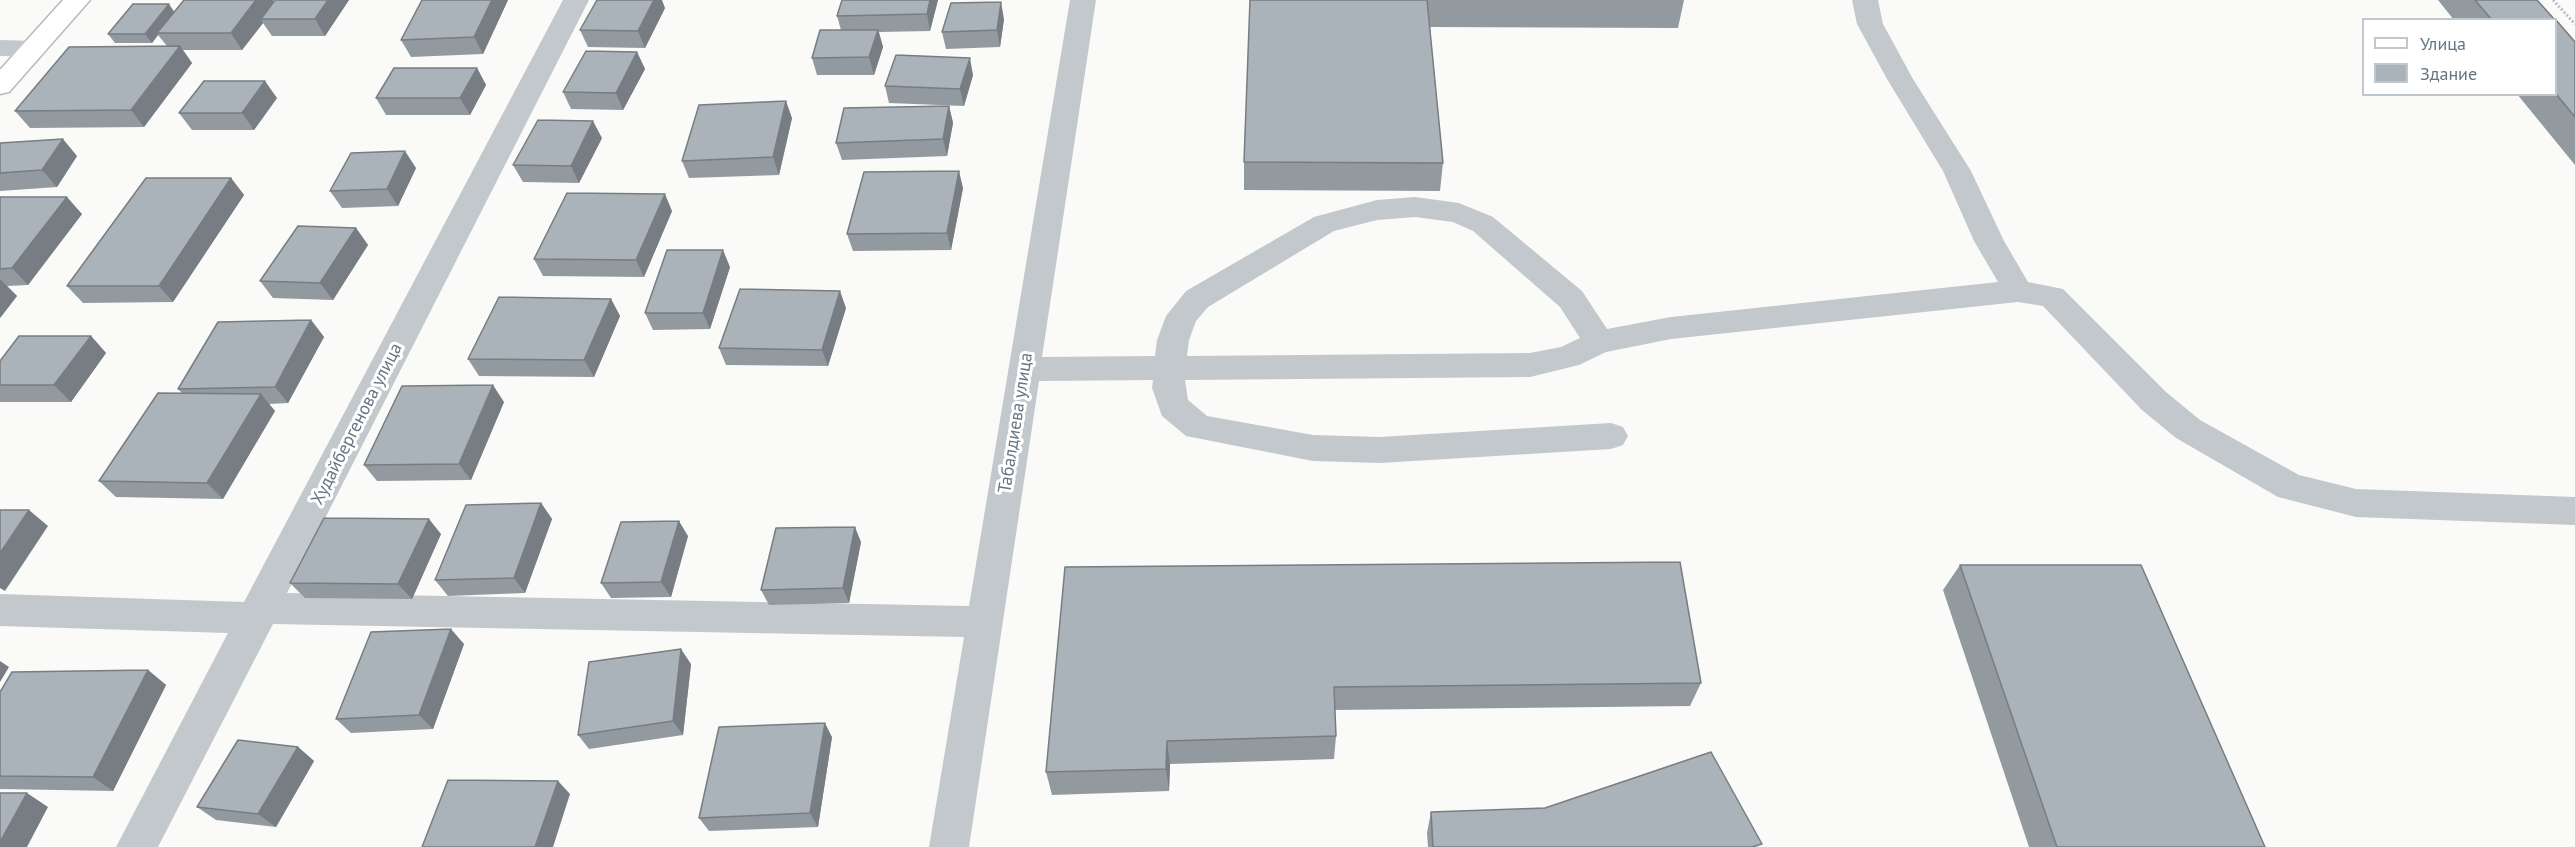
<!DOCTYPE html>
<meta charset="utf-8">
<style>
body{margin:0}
#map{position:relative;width:2575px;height:847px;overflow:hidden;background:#fafaf8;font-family:"PT Sans",sans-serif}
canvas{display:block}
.legend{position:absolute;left:2362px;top:18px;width:195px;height:78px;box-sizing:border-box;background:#fff;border:2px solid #c1c8cd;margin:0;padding:8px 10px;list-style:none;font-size:18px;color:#657683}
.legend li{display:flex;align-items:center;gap:12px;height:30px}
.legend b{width:30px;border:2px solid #c1c8cd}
</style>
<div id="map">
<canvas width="2575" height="847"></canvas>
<ul class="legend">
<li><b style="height:8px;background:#fff"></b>Улица</li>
<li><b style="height:16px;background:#aab3b9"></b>Здание</li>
</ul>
</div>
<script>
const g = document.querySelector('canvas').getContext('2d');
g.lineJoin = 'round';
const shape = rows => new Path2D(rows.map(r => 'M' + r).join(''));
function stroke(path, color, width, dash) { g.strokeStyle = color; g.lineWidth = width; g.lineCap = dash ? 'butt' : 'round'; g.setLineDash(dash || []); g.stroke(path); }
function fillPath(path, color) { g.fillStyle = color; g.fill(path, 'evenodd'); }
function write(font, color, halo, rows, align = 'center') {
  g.font = font + ' "PT Sans",sans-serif'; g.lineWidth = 6; g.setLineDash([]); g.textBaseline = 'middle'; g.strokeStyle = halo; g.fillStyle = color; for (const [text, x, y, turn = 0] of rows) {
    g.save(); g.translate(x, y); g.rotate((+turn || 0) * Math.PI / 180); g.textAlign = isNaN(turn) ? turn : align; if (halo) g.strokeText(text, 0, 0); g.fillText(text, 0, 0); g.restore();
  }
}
const path = shape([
 [2553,0,2575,24]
]);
const minor = shape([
 [563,0,589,0,287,593,969,606,1070,0,1096,0,1042,357,1155,356,1157,340,1166,316,1186,291,1314,217,1377,200,1415,197,1459,203,1493,217,1582,291,1607,329,1671,317,1998,282,1974,241,1943,171,1887,79,1857,24,1852,0,1878,0,1883,24,1913,79,1971,171,2004,241,2028,282,2063,289,2166,392,2200,420,2299,475,2356,489,2575,497,2575,525,2356,517,2278,497,2176,438,2142,410,2043,306,2018,302,1671,339,1606,352,1579,365,1530,377,1185,380,1188,400,1207,416,1313,435,1380,437,1611,423,1623,427,1628,436,1623,445,1611,449,1380,463,1313,461,1186,436,1162,416,1152,388,1153,380,1039,381,969,847,929,847,964,637,273,624,158,847,116,847,228,633,0,626,0,594,244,602,563,0],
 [1415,217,1453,222,1473,231,1560,307,1580,338,1561,347,1530,353,1187,356,1189,340,1196,321,1208,307,1334,231,1377,220,1415,217],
 [0,40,34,41,43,43,47,49,43,55,34,57,0,56,0,40]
]);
const major = shape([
 [63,0,90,0,9,92,0,94,0,70,63,0]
]);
const wall = shape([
 [349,0,325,36,272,36,263,23,242,50,183,50,192,63,144,127,30,128,15,111,167,46,158,35,152,43,115,43,108,34,174,12,274,1],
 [422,0,508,0,483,54,411,57,401,40],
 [842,0,938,0,930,31,879,32,883,47,874,75,817,75,812,58,841,30,837,16],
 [1250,0,1684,0,1678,28,1430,27,1443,163,1440,191,1244,190,1244,162],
 [2438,0,2537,0,2555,20,2454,20],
 [665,8,645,48,588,47,580,30],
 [1004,19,1000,47,946,49,942,32],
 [2575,42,2575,165,2517,94,2556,94],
 [637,52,645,69,623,110,571,109,563,92],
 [477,68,486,85,470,115,386,115,376,98],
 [973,75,964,106,889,103,885,86],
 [277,98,254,130,192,130,179,113],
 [949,106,953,123,947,156,842,160,836,143],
 [792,118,779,175,689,178,682,161],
 [602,138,579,183,523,182,513,165],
 [0,143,77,156,57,187,0,191],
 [416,168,398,206,342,208,330,191],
 [231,178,244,195,173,302,83,303,67,286],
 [963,188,951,250,853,251,847,234],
 [0,197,82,214,28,285,7,286,17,296,0,318],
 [672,211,644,277,543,276,534,259],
 [356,228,368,245,333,300,273,298,260,281],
 [730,267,710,329,653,330,645,313],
 [611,299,620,316,594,377,479,376,468,359],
 [846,308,828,366,726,365,719,348],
 [311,320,324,337,288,403,269,404,275,411,223,499,116,497,99,481,182,393,178,389],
 [91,336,106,353,71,402,0,402,0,361],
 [504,402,471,480,377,481,364,465],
 [541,503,552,519,525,593,448,596,435,580],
 [441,534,412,599,305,598,290,583],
 [688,536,671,597,611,598,601,583],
 [861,542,849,603,769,605,761,590],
 [1960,565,2265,847,2029,847,1943,590],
 [1065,567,1701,683,1690,706,1335,710,1336,736,1334,759,1170,764,1169,791,1052,795,1046,772],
 [464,644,433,729,351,733,336,719],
 [691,664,683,735,589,749,578,735],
 [148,670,166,685,113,791,0,789,0,692],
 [832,737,818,827,709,831,699,818],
 [298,747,314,761,276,827,216,820,197,807],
 [1431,812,1760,847,1428,847,1427,833]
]);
const shadedWall = shape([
 [256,0,273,0,276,5,261,19,263,23,242,50,231,33],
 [328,0,349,0,325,36,315,19],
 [492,0,508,0,483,54,474,37],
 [654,0,662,0,665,8,645,48,638,31],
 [930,0,938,0,930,31,927,14],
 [1001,2,1004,19,1000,47,997,30],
 [169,4,175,13,157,33,158,35,152,43,145,34],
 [878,30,883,47,874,75,869,57],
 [180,46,192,63,144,127,131,110],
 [637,52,645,69,623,110,616,93],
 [970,58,973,75,964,106,960,89],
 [477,68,486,85,470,115,460,98],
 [265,81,277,98,254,130,242,113],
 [786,101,792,118,779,175,773,157],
 [949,106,953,123,947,156,943,139],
 [593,121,602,138,579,183,571,166],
 [63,139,77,156,57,187,42,170],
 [405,151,416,168,398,206,387,189],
 [959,171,963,188,951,250,947,233],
 [231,178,244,195,173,302,159,286],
 [665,194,672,211,644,277,636,260],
 [67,197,82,214,28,285,12,268],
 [356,228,368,245,333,300,320,283],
 [723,250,730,267,710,329,703,313],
 [0,279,17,296,0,318],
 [840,291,846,308,828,366,822,350],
 [611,299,620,316,594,377,584,360],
 [311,320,324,337,288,403,275,387],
 [91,336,106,353,71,402,54,385],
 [493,385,504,402,471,480,459,464],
 [261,394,275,411,223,499,207,483],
 [541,503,552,519,525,593,514,578],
 [29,510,48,526,5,591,0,588,0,553],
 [429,519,441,534,412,599,398,584],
 [679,521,688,536,671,597,661,582],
 [855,527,861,542,849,603,843,588],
 [451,629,464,644,433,729,419,715],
 [681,649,691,664,683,735,673,721],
 [0,661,9,667,0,682],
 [148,670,166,685,113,791,93,777],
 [825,723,832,737,818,827,810,813],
 [1167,741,1170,764,1169,791,1166,769],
 [298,747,314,761,276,827,258,814],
 [558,781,570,794,553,847,535,847],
 [27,793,48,807,27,847,0,847,0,842]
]);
const building = shape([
 [184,0,256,0,231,33,157,33,184,0],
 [275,0,328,0,315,19,261,19,275,0],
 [422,0,492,0,474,37,401,40,422,0],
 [597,0,654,0,638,31,580,30,597,0],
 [842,0,930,0,927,14,837,16,842,0],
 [1250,0,1427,0,1443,163,1244,162,1250,0],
 [2475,0,2537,0,2555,20,2492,20,2475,0],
 [1001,2,997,30,942,32,951,3,1001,2],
 [133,4,169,4,145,34,108,34,133,4],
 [2556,20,2575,42,2575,117,2556,94,2556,20],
 [820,30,878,30,869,57,812,58,820,30],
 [180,46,131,110,15,111,69,47,180,46],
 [586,51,637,52,616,93,563,92,586,51],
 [896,55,970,58,960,89,885,86,896,55],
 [394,68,477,68,460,98,376,98,394,68],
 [204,81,265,81,242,113,179,113,204,81],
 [786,101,773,157,682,161,699,105,786,101],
 [949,106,943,139,836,143,844,108,949,106],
 [538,120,593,121,571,166,513,165,538,120],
 [63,139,42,170,0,173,0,143,63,139],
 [405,151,387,189,330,191,351,153,405,151],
 [959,171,947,233,847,234,864,172,959,171],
 [146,178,231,178,159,286,67,286,146,178],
 [567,193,665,194,636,260,534,259,567,193],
 [0,197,67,197,12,268,0,269,0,197],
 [298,226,356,228,320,283,260,281,298,226],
 [667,250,723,250,703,313,645,313,667,250],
 [740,289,840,291,822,350,719,348,740,289],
 [499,297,611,299,584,360,468,359,499,297],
 [311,320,275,387,178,389,218,322,311,320],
 [19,336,91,336,54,385,0,385,0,361,19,336],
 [493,385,459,464,364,465,402,386,493,385],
 [158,393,261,394,207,483,99,481,158,393],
 [541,503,514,578,435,580,466,505,541,503],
 [0,510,29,510,0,553,0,510],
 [324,518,429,519,398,584,290,583,324,518],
 [679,521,661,582,601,583,621,522,679,521],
 [855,527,843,588,761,590,776,528,855,527],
 [1680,562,1701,683,1334,687,1336,736,1167,741,1166,769,1046,772,1065,567,1680,562],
 [1960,565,2141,565,2265,847,2057,847,1960,565],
 [451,629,419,715,336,719,371,632,451,629],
 [681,649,673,721,578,735,589,662,681,649],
 [148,670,93,777,0,776,0,692,12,672,148,670],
 [825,723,810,813,699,818,719,727,825,723],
 [238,740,298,747,258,814,197,807,238,740],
 [1711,752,1762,844,1752,847,1433,847,1431,812,1545,808,1711,752],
 [448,780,558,781,535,847,422,847,448,780],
 [0,793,27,793,0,842,0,793]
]);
const streetNames = [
 ["Табалдиева улица",1016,423,-81],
 ["Худайбергенова улица",357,424,-63]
];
stroke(major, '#b5babe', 3);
stroke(path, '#bbbfc2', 3, [2, 2]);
fillPath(minor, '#c3c8cc');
fillPath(major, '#fff');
fillPath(wall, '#929a9f');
fillPath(shadedWall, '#777d82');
fillPath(building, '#aab3b9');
stroke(building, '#777d82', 1.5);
write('18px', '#657683', '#fff', streetNames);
</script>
